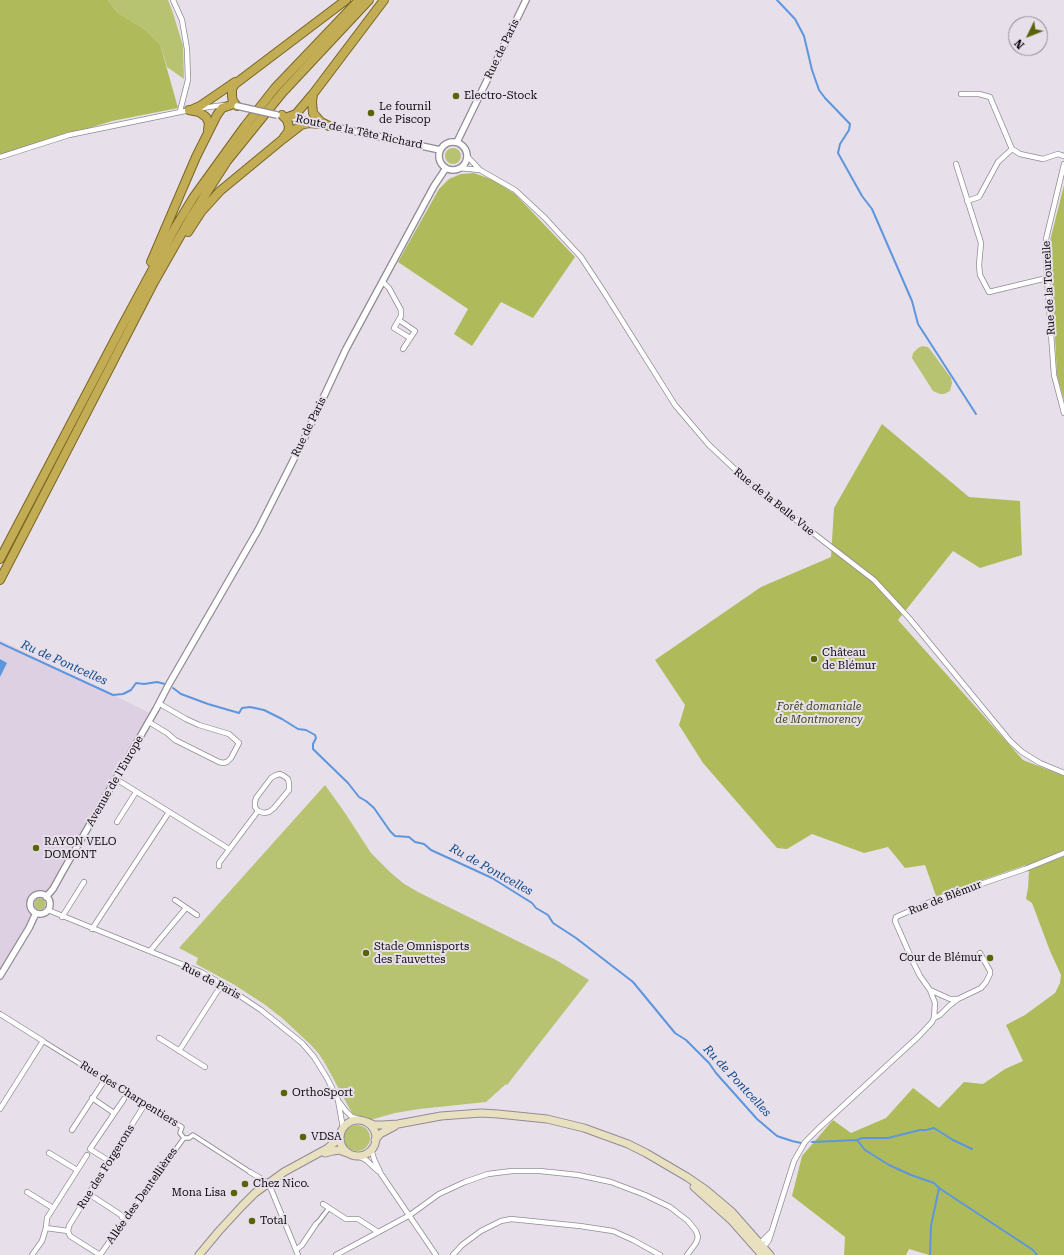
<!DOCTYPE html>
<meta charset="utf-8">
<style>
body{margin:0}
#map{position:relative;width:1064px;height:1255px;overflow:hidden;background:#e7dfea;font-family:"Roboto Serif",serif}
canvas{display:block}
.north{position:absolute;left:1008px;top:16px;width:40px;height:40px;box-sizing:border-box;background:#e7dfea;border:1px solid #908a92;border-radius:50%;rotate:227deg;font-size:11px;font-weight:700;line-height:16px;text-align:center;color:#0d0a0e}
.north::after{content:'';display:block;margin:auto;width:14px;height:18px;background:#596404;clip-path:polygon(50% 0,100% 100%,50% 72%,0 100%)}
</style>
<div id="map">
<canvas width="1064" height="1255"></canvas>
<div class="north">N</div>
</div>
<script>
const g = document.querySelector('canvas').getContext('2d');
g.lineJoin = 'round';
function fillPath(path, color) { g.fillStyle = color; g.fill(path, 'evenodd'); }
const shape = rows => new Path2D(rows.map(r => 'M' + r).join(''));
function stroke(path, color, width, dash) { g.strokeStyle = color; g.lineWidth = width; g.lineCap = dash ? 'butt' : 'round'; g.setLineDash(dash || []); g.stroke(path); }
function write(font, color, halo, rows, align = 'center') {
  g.font = font + ' "Roboto Serif",serif'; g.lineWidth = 4; g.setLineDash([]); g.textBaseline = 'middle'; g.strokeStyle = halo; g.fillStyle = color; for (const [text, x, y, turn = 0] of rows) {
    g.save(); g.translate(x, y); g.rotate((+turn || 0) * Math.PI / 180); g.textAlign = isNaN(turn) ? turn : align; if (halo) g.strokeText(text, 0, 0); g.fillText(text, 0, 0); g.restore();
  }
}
const built = shape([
 [0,640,150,713,43,905,0,974]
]);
const green = shape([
 [108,0,168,0,173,13,183,46,184,79,167,67,160,44,146,30,117,12],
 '445 156a8 8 0 1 1 16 0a8 8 0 1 1-16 0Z',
 [922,346,928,347,932,352,951,378,952,383,950,391,944,394,940,394,933,391,912,358,913,353,918,348],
 [325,785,343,810,371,853,391,873,403,883,418,892,556,960,589,980,507,1085,506,1084,486,1102,419,1109,395,1113,370,1120,353,1115,326,1065,319,1054,311,1045,282,1018,264,1004,233,984,196,964,198,958,179,948],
 '34.5 904a5.5 5.5 0 1 1 11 0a5.5 5.5 0 1 1-11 0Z',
 '344 1138a13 13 0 1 1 26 0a13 13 0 1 1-26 0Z'
]);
const forest = shape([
 [0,0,108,0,117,12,146,30,160,44,178,108,112,121,0,155],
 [474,173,493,180,515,194,575,257,533,318,501,302,472,346,454,334,468,309,398,262,439,189,449,179,461,174],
 [1064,185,1064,400,1057,375,1050,241],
 [882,424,969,497,1020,501,1022,555,980,568,953,551,898,620,1023,760,1064,776,1064,1255,929,1255,909,1249,906,1255,844,1255,845,1237,792,1196,802,1156,833,1120,851,1133,886,1118,913,1088,939,1108,964,1082,983,1084,1005,1069,1023,1061,1006,1025,1025,1015,1055,993,1060,983,1061,975,1050,951,1032,903,1026,899,1028,888,1029,872,1026,865,936,896,925,865,905,868,888,847,864,853,812,834,787,849,777,848,703,763,679,725,685,705,655,660,761,587,831,557,834,508]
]);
const water = shape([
 [0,659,7,663,0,677]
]);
const stream = shape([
 [777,0,795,19,804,36,812,70,819,90,825,98,850,124,849,130,840,144,838,153,862,196,872,209,912,301,918,324,976,414],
 [0,643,113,695,123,694,131,690,136,683,144,684,157,682,165,684],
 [173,688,181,694,208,704,239,713,242,708,250,707,264,710,282,719,298,729,306,730,315,735,316,738,313,744,313,749,348,783,359,797,366,801,374,808,390,831,395,836,409,837,415,842,424,844,431,850,492,878,532,903,536,908,548,915,553,923,576,938,633,982,675,1033,686,1040,709,1063,716,1073,757,1119,777,1136,792,1141,801,1143],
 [857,1140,862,1138,888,1138,920,1130,926,1130,934,1128,953,1140,972,1149],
 [812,1142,857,1140,865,1150,889,1165,911,1175,934,1183,939,1188,931,1226,930,1255],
 [939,1188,1033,1250,1037,1255]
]);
const pedestrian = shape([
 [43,1041,182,1127,180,1133,184,1138,189,1138,193,1135,250,1172],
 [124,1221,184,1138],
 [316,1224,319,1221,329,1208]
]);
const minor = shape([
 [173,0,182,20,187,49,188,80,180,111],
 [961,94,979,94,990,97,1012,149,1020,154,1043,159,1058,154,1064,156],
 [201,108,225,105],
 [467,156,480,170,515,190,545,218,581,257,604,292,675,405,709,445,756,489,874,580,909,618,1010,741,1022,752,1040,763,1064,773],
 [0,157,69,135,190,110],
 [956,164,981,243,979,265,980,275,989,292,1047,278],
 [1064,164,1046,239,1047,278,1054,375,1064,413],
 [459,168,480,170],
 [967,201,979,197,998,162,1012,149],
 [383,282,389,288,401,310,401,316,394,328,410,338],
 [399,320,415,331,403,349],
 [149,722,167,733,175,740,219,762,223,763,227,762,231,758,239,743,229,734,199,725,186,719,160,704],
 [280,774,284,776,288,779,289,784,289,790,274,808,269,812,264,813,258,811,255,807,255,802,256,798,271,778,276,775,280,774],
 [116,779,229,849],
 [117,822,136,792],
 [219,866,219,863,258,811],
 [175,900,197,915],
 [48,910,201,972,222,984,261,1010,302,1043,314,1057,327,1078,338,1100,343,1128],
 [62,917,84,882],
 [92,929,169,812],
 [150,951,186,908],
 [930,990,950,999,958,999],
 [0,1014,43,1041,0,1109],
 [934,1018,940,1015,949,1006,958,999,981,988,986,982,990,974,990,971,980,953],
 [159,1038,205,1067],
 [179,1051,222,984],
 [92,1098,114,1113],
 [340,1103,346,1111,352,1117,362,1120],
 [72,1130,102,1084],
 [371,1149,374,1159,381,1174,436,1255],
 [49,1153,77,1170],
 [356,1155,366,1160,378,1171],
 [109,1161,90,1149,124,1099],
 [250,1172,265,1181,271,1189,298,1255],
 [27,1192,53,1208],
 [89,1194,121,1215,124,1221,100,1255],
 [323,1204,346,1219,358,1219,378,1232],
 [46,1228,68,1231,70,1236,100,1255],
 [68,1231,69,1226,109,1161,145,1104],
 [758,1245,770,1233],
 [762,1249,769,1240,794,1161,805,1142,818,1129,919,1036,932,1022,934,1018,935,1003,930,990,920,976,913,962,895,921,896,917,937,899,1025,869,1064,853],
 [296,1250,302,1245,316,1224],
 [32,1255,42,1241,46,1228,47,1218,87,1155],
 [336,1255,410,1215,439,1194,465,1182,488,1174,512,1171,540,1171,578,1175,611,1182,645,1195,670,1207,688,1221,696,1231,698,1237,696,1243,687,1255],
 [453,1255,462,1245,481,1231,501,1221,511,1219,580,1226,613,1231,633,1240,660,1255]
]);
const tertiary = shape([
 [290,117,311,122],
 [325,125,440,150],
 [457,142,526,0],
 '439 156a14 14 0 1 1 28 0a14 14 0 1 1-28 0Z',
 '30 904a10 10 0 1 1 20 0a10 10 0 1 1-20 0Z',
 [46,897,53,889,63,871,156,709,169,684,258,530,304,439,346,349,434,186,446,168],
 [0,976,29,928,36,913]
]);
const secondary = shape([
 '340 1138a18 18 0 1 1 36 0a18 18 0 1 1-36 0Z',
 [367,1122,374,1125,382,1125,398,1124,441,1116,481,1113,498,1114,547,1119,584,1128,628,1144,646,1153,687,1177,706,1190,732,1212,770,1255],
 [375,1140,380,1134,395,1126],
 [325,1153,333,1151,339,1150,350,1154],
 [694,1187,732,1221,762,1255],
 [199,1255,219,1231,242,1206,255,1193,284,1172,328,1148,336,1141,341,1132]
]);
const trunk = shape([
 [237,106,233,101,232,97,232,89,235,84,346,0],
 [193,109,200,106,235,82],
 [189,110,199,112,206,117,209,123,208,130],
 [282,115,287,120,289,127,288,132,284,137],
 [288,117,296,114,312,95],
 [329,126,321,122,313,113,312,102,313,94,384,0],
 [188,232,201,212,220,191,283,139,301,125,309,123,320,124],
 [151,262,196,157,217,115,222,108,231,105],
 [0,559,121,328,176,226,193,198,245,126,275,88,359,0],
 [0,580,154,282,191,217,227,161,282,93,369,0]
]);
const tertiaryBridge = shape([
 [237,106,277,115]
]);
const markers = [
 [456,96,4,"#596404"],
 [371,113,4,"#596404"],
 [814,659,4,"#596404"],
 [36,848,4,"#596404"],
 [366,953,4,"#596404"],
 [990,958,4,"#596404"],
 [284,1093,4,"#596404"],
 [303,1137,4,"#596404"],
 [245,1184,4,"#596404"],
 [234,1193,4,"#596404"],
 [252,1221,4,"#596404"]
];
const streetNames = [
 ["Rue de Paris",502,49,-64],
 ["Route de la Tête Richard",359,132,12],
 ["Rue de la Tourelle",1049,288,-93],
 ["Rue de Paris",309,427,-64],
 ["Rue de la Belle Vue",774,502,39],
 ["Avenue de l'Europe",115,781,-60],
 ["Rue de Blémur",945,898,-21],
 ["Rue de Paris",211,981,28],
 ["Rue des Charpentiers",129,1094,32],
 ["Rue des Forgerons",106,1167,-58],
 ["Allée des Dentellières",142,1196,-55]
];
const poiNames = [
 ["Electro-Stock",464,96],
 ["Le fournil",379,107],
 ["de Piscop",379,120],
 ["Château",822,653],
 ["de Blémur",822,666],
 ["RAYON VELO",44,842],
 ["DOMONT",44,855],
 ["Stade Omnisports",374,947],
 ["des Fauvettes",374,960],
 ["Cour de Blémur",982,958,"right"],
 ["OrthoSport",292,1093],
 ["VDSA",311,1137],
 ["Chez Nico.",253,1184],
 ["Mona Lisa",226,1193,"right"],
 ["Total",260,1221]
];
const parkNames = [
 ["Forêt domaniale",819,707],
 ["de Montmorency",819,720]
];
const waterNames = [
 ["Ru de Pontcelles",64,663,24],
 ["Ru de Pontcelles",491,870,29],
 ["Ru de Pontcelles",737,1081,47]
];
fillPath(built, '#ddd0e2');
fillPath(green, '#b8c372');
fillPath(forest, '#afbb5b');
fillPath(water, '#5e96dd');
stroke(stream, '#5e96dd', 2);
stroke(pedestrian, '#928b95', 5.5);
stroke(minor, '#928b95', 6);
stroke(tertiary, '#928b95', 8);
stroke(secondary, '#928b95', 9);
stroke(trunk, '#796620', 10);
stroke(pedestrian, '#fff', 3.5);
stroke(minor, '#fff', 4.5);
stroke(tertiary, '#fff', 5.5);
stroke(secondary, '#e8e0bf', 7);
stroke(trunk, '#c2ac54', 8);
stroke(tertiaryBridge, '#928b95', 8, []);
stroke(tertiaryBridge, '#fff', 5.5);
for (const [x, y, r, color] of markers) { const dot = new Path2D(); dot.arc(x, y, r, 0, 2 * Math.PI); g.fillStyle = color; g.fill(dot); stroke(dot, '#e7dfea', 1.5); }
write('11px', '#0d0a0e', '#e7dfea', streetNames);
write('11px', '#0d0a0e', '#e7dfea', poiNames, 'left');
write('italic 11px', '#3e431a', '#e7dfea', parkNames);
write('italic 12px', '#134b8c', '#e7dfea', waterNames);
</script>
